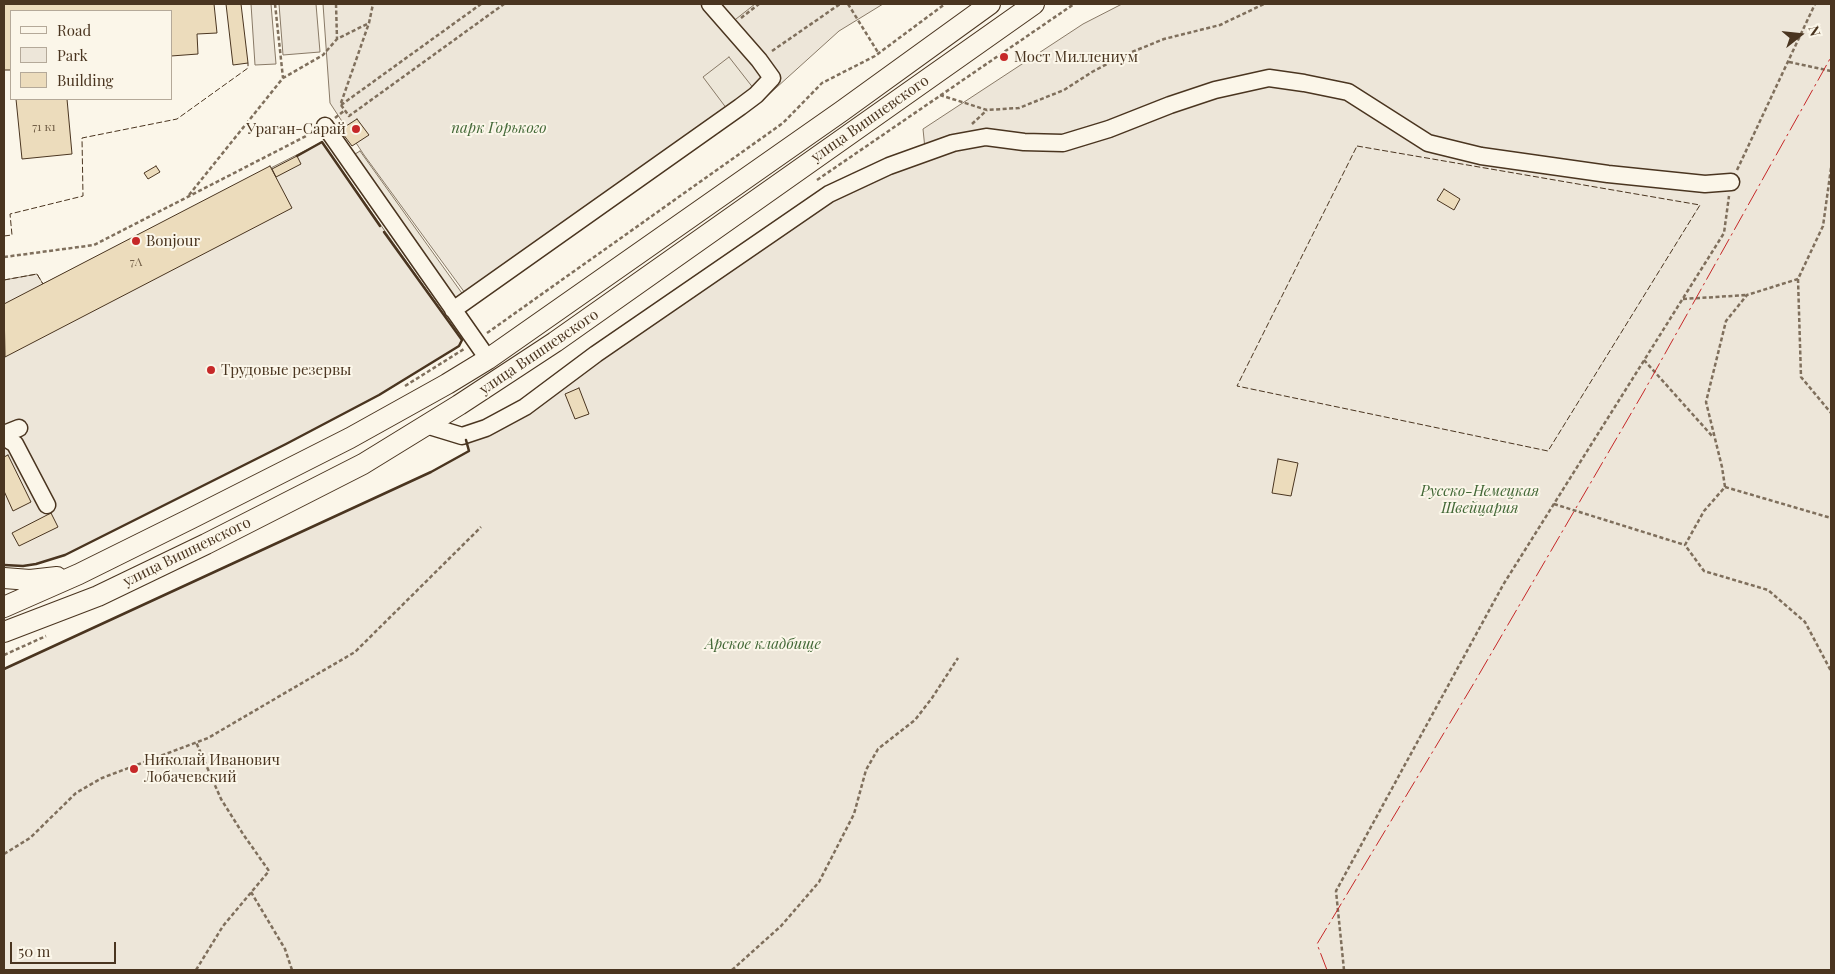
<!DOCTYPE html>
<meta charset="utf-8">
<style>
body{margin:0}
#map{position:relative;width:1835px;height:974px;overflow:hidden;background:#fbf6e9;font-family:"Playfair Display",serif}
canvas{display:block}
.frame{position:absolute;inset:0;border:5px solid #4a3520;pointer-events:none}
.legend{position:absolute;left:10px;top:10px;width:162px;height:90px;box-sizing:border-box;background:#fbf6e9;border:1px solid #b4a999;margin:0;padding:6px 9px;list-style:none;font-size:15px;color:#4a3520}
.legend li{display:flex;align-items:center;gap:10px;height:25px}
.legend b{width:25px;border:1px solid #b4a999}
.north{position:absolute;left:1775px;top:10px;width:50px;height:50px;-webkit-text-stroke:4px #fbf6e9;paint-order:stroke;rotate:74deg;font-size:14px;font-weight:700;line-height:20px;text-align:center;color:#4a3520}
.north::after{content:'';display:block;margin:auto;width:18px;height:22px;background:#4a3520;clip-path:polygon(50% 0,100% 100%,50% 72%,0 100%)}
.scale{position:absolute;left:10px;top:942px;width:106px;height:22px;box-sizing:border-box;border:2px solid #4a3520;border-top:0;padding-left:6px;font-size:15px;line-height:18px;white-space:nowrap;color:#4a3520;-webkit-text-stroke:4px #fbf6e9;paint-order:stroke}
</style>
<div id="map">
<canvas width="1835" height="974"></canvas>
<div class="frame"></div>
<ul class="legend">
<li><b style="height:6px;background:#fbf6e9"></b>Road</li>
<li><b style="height:14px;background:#ede6d9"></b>Park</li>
<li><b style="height:14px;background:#ecdcbc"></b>Building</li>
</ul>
<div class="north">N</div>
<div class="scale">50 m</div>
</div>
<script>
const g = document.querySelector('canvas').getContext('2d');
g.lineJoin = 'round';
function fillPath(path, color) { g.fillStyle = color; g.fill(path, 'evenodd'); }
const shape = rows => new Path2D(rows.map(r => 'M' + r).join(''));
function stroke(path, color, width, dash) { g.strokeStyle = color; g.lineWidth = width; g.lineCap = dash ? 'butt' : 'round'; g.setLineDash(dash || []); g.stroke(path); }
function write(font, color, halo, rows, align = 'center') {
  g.font = font + ' "Playfair Display",serif'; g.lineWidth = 4; g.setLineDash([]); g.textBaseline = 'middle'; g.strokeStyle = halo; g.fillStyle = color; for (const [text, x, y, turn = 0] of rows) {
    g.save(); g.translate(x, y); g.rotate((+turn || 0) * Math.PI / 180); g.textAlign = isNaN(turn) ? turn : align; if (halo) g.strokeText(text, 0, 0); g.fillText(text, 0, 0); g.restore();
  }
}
const green = shape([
 [251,4,271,4,276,64,255,65,251,4],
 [279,4,316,4,320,52,283,55,279,4],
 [323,4,883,4,839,31,756,106,679,149,465,293,364,155,330,103,323,4],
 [1122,4,1831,4,1831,970,4,970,4,669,431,472,469,451,466,441,831,198,926,159,923,129,1083,24,1122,4],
 [322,142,462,340,459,346,379,395,286,444,65,555,36,564,23,566,4,565,4,280,37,274,43,284,322,142]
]);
const parking = shape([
 [715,4,755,4,731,23,715,4],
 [729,57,754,89,727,109,703,77,729,57],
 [360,151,464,296,456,301,352,156,360,151]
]);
const building = shape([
 [4,4,214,4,217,33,197,34,198,54,171,56,171,11,11,11,11,70,4,70,4,4],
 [226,4,241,4,248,63,233,65,226,4],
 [16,99,67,99,72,154,22,159,16,99],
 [357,119,369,135,352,146,340,130,357,119],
 [297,156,301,164,276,177,272,169,297,156],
 [156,166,160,172,148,179,144,173,156,166],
 [270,166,292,208,5,357,4,304,270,166],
 [1444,189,1460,199,1454,210,1437,200,1444,189],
 [579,388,589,414,575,419,565,394,579,388],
 [8,455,31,502,13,511,4,491,4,457,8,455],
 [1278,459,1298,463,1291,496,1272,493,1278,459],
 [51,513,58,527,19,546,12,533,51,513]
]);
const path = shape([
 [275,4,283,78],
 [336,4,337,39],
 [848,4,879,54],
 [741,18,759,4],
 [772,51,840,4],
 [1789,62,1831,71],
 [940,95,987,110,1019,108,1064,90,1092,72,1122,56,1164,39,1220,25,1264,4],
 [341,103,369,23,373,4],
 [341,105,349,116,504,4],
 [341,105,481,4],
 [335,118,345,110],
 [972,124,987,110],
 [1831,168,1823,226,1798,279,1747,295,1726,321,1706,402,1722,467,1725,487,1704,511,1685,545,1704,571,1768,590,1805,622,1831,671],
 [1737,170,1815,4],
 [817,180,1074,4],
 [189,195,283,78,323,55,337,39,369,23],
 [4,257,94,245,312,133],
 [1798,279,1801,377,1831,413],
 [1683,299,1747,295],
 [487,333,783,123,822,83,875,56,945,4],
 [1644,360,1713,437],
 [405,386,464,349],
 [1725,487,1831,518],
 [1554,504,1685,545],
 [4,655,46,636],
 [4,854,30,838,76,793,102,778,208,738,355,652,481,527],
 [251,892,285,949,292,970],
 [196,970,223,926,269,871,243,834,221,799,196,742],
 [732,970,781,926,819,882,854,814,866,770,878,749,915,720,932,698,958,658],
 [1344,970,1336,891,1503,585,1724,233,1729,196]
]);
const minor = shape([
 [325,126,488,359],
 [453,310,740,107,756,95,772,78,759,60,710,4],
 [426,425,462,436,486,428,525,407,596,354,829,194,889,166,953,143,986,137,1024,142,1063,143,1109,129,1170,105,1215,90,1269,78,1304,83,1348,92,1428,143,1481,156,1608,174,1705,184,1731,182],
 [4,434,19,428],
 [4,437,15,444,47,505]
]);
const major = shape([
 [4,578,30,580,57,577],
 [4,607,79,574,192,518,350,438,447,384,488,359,842,111,990,4],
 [4,632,98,596,206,544,363,464,459,405,555,342,1034,4]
]);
const fence = shape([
 [1357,146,1700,205,1548,451,1237,386,1357,146],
 [4,236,12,235,10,214,83,196,82,138,177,119,248,68,248,63],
 [4,280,37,274,43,284]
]);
const wall = shape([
 [297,156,322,142,380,226],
 [4,565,23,566,36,564,65,555,286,444,379,395,459,346,462,340,384,232],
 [4,669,431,472,469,451,466,440]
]);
const power = shape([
 [1327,970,1317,944,1474,683,1643,393,1831,57]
]);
const markers = [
 [1004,57,5,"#c62828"],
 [356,129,5,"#c62828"],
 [136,241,5,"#c62828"],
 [211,370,5,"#c62828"],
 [134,769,5,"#c62828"]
];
const numberNames = [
 ["71 к1",44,127],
 ["7А",136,262]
];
const poiNames = [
 ["Мост Миллениум",1014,57],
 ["Ураган-Сарай",346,129,"right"],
 ["Bonjour",146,241],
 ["Трудовые резервы",221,370],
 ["Николай Иванович",144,760],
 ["Лобачевский",144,777]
];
const streetNames = [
 ["улица Вишневского",870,119,-35],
 ["улица Вишневского",539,352,-34],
 ["улица Вишневского",187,552,-26]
];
const parkNames = [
 ["парк Горького",499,128],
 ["Русско-Немецкая",1480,491],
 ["Швейцария",1480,508],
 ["Арское кладбище",763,644]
];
fillPath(green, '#ede6d9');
stroke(green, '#887966', 1);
fillPath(parking, '#ede7d9');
stroke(parking, '#887966', 1);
fillPath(building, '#ecdcbc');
stroke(building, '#4a3520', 1);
stroke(minor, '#4a3520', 19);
stroke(major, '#4a3520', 22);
stroke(path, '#7f6f5c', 2.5, [4, 2.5]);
stroke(minor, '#fbf6e9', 16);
stroke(major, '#fbf6e9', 20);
stroke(fence, '#4a3520', 1, [6, 2.5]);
stroke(wall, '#4a3520', 2.5);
stroke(power, '#c62828', 1, [18, 4, 2.5, 4]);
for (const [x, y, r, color] of markers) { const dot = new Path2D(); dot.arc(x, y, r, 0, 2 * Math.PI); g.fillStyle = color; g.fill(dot); stroke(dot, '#fbf6e9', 2); }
write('12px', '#725f47', null, numberNames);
write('15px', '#4a3520', '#fbf6e9', poiNames, 'left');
write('15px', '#4a3520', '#fbf6e9', streetNames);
write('italic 15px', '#436837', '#fbf6e9', parkNames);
</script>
